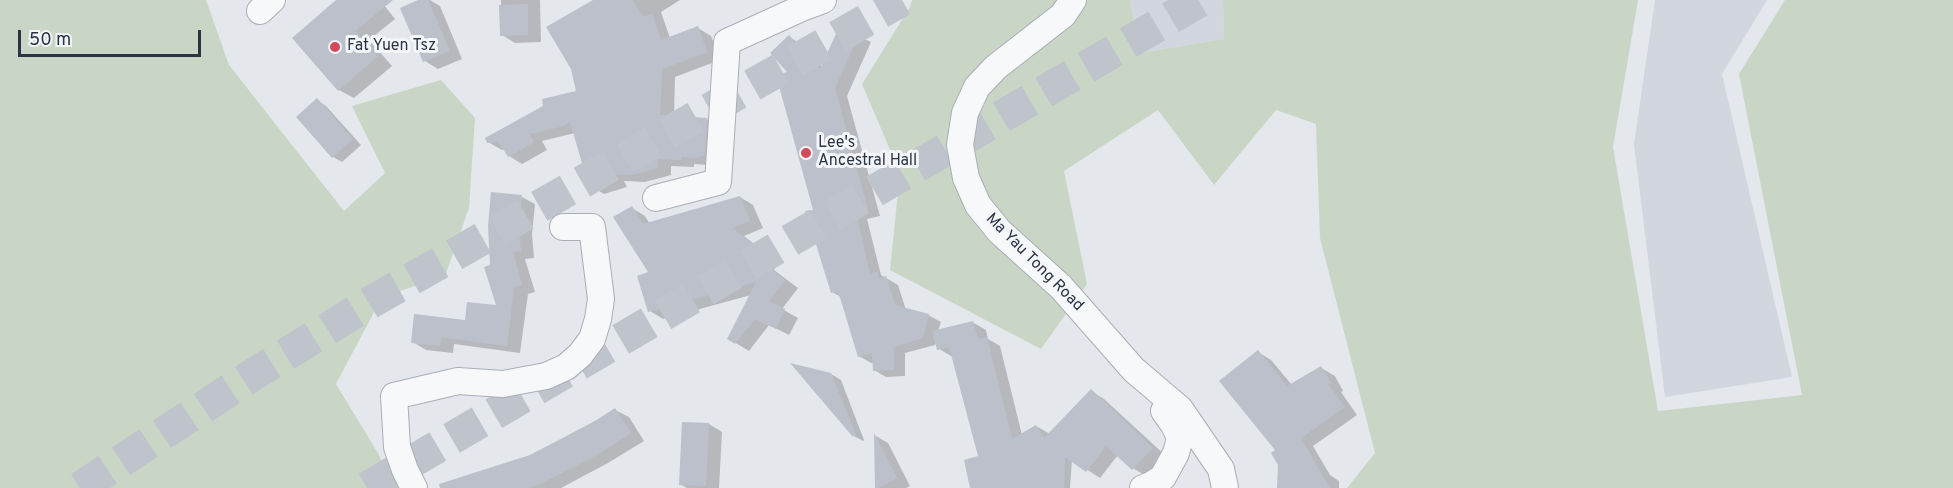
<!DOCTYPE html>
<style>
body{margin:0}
#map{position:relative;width:1953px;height:488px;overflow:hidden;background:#e4e7ec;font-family:Overpass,sans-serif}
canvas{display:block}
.scale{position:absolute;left:18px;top:30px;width:183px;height:27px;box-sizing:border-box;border:3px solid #2b3445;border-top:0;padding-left:8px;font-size:18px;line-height:21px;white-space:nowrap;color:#2b3445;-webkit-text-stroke:4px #f4f6f9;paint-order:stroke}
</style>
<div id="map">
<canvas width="1953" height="488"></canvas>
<div class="scale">50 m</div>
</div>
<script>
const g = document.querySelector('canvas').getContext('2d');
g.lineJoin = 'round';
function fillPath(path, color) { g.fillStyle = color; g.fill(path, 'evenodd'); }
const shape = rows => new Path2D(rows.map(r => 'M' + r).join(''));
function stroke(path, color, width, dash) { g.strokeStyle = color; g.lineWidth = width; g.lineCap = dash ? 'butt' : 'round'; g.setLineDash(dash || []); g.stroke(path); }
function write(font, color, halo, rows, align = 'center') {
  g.font = font + ' Overpass,sans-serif'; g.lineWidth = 6; g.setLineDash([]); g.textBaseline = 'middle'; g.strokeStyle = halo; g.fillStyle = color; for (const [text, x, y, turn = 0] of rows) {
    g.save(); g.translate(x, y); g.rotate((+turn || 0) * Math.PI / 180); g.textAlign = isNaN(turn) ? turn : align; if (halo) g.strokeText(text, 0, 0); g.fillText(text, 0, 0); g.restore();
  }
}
const built = shape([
 [1130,0,1223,0,1224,39,1140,53],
 [1655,0,1767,0,1722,74,1792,377,1665,397,1634,144]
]);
const green = shape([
 [0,0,206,0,229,65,344,211,385,173,352,106,441,80,475,118,469,208,445,276,382,297,336,384,379,455,392,488,0,488],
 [912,0,1130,0,1140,53,1224,39,1223,0,1638,0,1613,147,1658,411,1802,395,1739,74,1785,0,1953,0,1953,488,1347,488,1375,453,1320,238,1316,124,1276,110,1214,185,1158,110,1064,171,1087,284,1041,349,890,270,900,173,862,84,910,7]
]);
const shadow = shape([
 [338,0,380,0,395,19,369,40,392,66,354,98,339,90],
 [422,0,430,0,440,6,462,59,438,69,425,61,402,8],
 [501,0,540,0,541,42,515,43,502,35],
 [596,0,680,0,661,12,670,38,698,28,711,36,720,60,675,77,674,117,707,119,720,127,710,165,694,164,694,167,671,166,671,175,645,182,624,181,627,187,604,194,590,186,575,133,542,141,547,150,522,164,509,156,505,149,502,150,488,142,578,92],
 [840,27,871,42,847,96,880,216,867,219,881,275,898,285,906,310,928,315,941,322,938,331,972,322,986,330,988,339,1000,346,1022,435,1036,426,1050,434,1091,391,1104,399,1166,456,1146,476,1133,468,1118,455,1100,478,1072,460,1070,488,972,488,980,457,953,357,939,349,936,340,935,345,905,353,905,376,886,377,874,370,874,363,871,363,859,356,841,297,832,292,818,244,815,242,807,212,815,211,790,73,789,37,801,44,822,67],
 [317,100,326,106,361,145,342,162,333,157],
 [522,197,535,204,532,234,534,258,525,259,535,292,528,294,520,353,454,344,453,353,426,350,413,342,467,322,498,307,492,266],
 [740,197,753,205,763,228,744,236,779,263,774,270,798,288,782,309,798,318,789,335,769,325,749,351,729,339,751,295,663,319,650,311,650,273,632,208,645,216,650,224],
 [1258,352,1271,360,1292,385,1321,368,1335,376,1343,391,1341,392,1357,415,1313,446,1330,475,1339,481,1339,488,1278,488,1279,465,1277,451],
 [831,374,841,380,864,440,863,441,854,436],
 [615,410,629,417,644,441,608,463,561,488,477,488,531,456],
 [709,424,722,432,719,488,687,488,680,484],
 [876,436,888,443,910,486,906,488,877,488]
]);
const building = shape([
 [336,0,393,0,355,31,378,56,338,91,292,38],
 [418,0,428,0,450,51,423,62,400,8],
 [593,0,633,0,643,17,652,14,661,40,698,26,707,52,662,69,660,115,707,118,705,155,696,158,681,157,681,160,658,159,658,168,631,175,612,174,615,180,589,187,570,122,564,126,530,134,534,142,508,157,498,141,487,143,485,138,543,106,542,99,576,91,571,69,546,27],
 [528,4,528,35,500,36,499,5],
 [840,25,859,34,835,88,868,210,856,213,870,274,877,272,879,278,886,276,895,305,929,314,923,338,894,347,894,370,873,371,872,353,858,357,838,291,831,293,815,241,813,243,805,211,813,210,776,75,787,72,770,53,789,35,820,69],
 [317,98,353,139,332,158,296,117],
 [491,192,522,195,519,225,521,251,513,252,522,285,514,287,507,346,441,337,440,346,411,343,414,314,465,320,467,302,496,305,484,267,490,265,488,226],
 [740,196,750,221,732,228,767,254,761,262,785,280,769,301,785,309,776,329,755,319,735,344,727,339,756,282,648,312,637,276,648,272,613,217,632,206,643,224],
 [973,321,978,339,987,337,1012,439,1036,425,1044,438,1091,389,1153,448,1132,470,1106,446,1086,472,1065,457,1064,488,970,488,964,460,978,456,949,347,937,350,932,331],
 [1258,350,1287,386,1321,366,1331,383,1328,384,1345,407,1301,438,1330,488,1277,488,1278,465,1271,453,1275,450,1219,381],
 [790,363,831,373,856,435,853,437],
 [615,408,631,433,595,456,542,483,528,488,440,488,439,484,530,455,595,421],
 [682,422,709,423,706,486,679,485],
 [874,433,897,478,878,488,875,488]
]);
const highwayTunnel = shape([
 [80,488,254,374,371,302,902,0],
 [367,488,1201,0]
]);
const street = shape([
 [1073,0,1063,15,996,67,977,87,965,113,960,145,966,178,978,205,999,231,1061,287,1134,370,1180,409,1221,469,1225,488],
 [260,11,272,0],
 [656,198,718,182,727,42,804,7,823,0],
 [414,488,405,470,397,447,394,396,458,381,503,384,546,376,566,367,580,355,592,339,598,319,601,299,592,227,563,227],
 [1143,488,1151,485,1163,477,1176,453,1180,438,1174,425,1164,411]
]);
const markers = [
 [335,47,6,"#d1495b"],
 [806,153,6,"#d1495b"]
];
const poiNames = [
 ["Fat Yuen Tsz",347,47],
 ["Lee's",818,144],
 ["Ancestral Hall",818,162]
];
const streetNames = [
 ["Ma Yau Tong Road",1034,263,45]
];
fillPath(built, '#d2d6de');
fillPath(green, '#c9d6c5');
fillPath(shadow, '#0003');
fillPath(building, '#bbc0ca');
stroke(highwayTunnel, '#bfc3cb', 33, [33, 16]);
stroke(street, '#a9aeb7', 28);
stroke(street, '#f7f8fa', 26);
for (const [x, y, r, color] of markers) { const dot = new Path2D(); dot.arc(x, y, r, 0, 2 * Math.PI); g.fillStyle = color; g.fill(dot); stroke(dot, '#f4f6f9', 2); }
write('16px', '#2b3445', '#f4f6f9', poiNames, 'left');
write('16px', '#2b3445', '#f4f6f9', streetNames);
</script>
